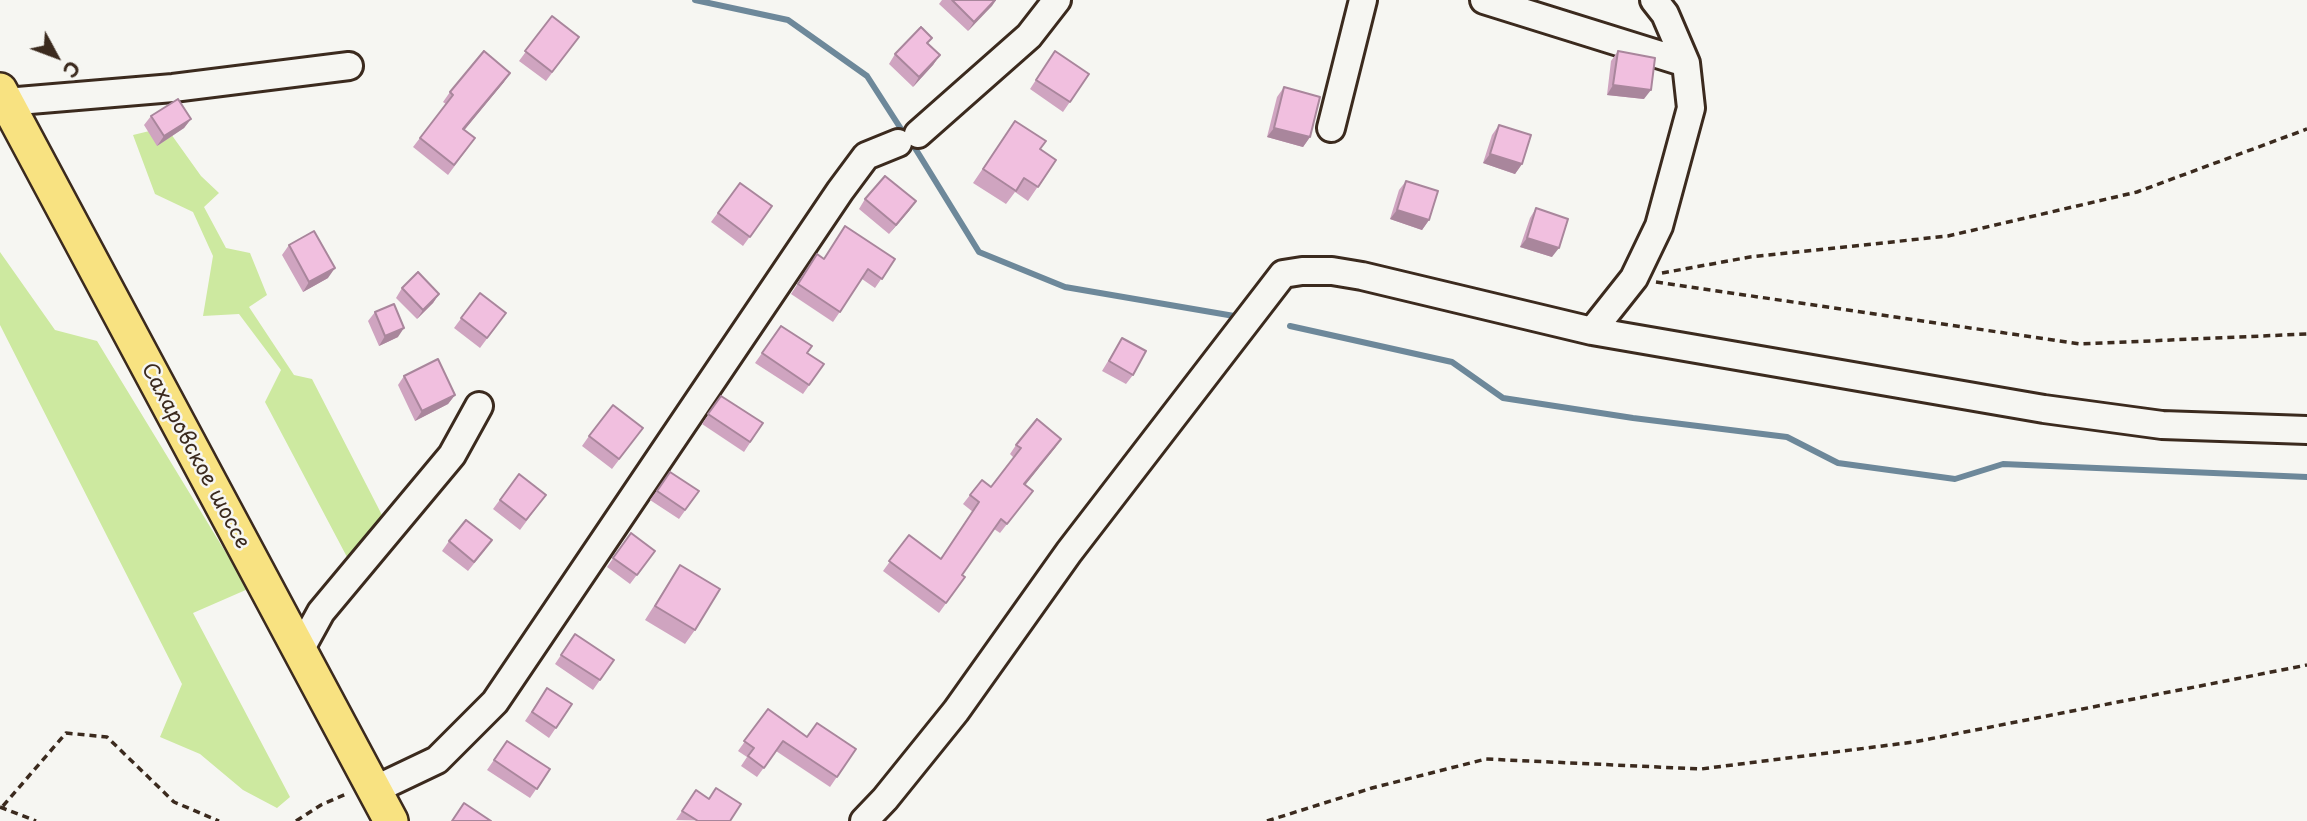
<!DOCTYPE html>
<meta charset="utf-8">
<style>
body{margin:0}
#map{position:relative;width:2307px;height:821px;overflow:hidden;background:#f6f6f2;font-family:"Playpen Sans",sans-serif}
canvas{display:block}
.north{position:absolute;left:21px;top:21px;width:70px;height:70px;-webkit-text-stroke:5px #f6f6f2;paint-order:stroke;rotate:131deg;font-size:19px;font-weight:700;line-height:28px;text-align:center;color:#3b2a1e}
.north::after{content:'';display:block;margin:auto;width:24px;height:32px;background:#3b2a1e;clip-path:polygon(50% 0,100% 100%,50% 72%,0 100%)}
</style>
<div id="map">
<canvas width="2307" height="821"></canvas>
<div class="north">С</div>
</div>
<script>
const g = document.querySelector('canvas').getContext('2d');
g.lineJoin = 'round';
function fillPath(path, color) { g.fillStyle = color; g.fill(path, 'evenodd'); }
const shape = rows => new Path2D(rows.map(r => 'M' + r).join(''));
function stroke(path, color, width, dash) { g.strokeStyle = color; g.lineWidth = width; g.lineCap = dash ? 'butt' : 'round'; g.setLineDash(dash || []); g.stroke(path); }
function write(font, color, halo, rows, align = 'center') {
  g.font = font + ' "Playpen Sans",sans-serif'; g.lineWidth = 5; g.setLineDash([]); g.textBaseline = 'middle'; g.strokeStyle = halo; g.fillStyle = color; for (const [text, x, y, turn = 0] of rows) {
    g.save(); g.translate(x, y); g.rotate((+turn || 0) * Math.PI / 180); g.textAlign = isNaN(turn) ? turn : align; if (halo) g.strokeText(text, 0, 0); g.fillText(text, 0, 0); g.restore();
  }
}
const green = shape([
 [166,127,201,176,219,193,204,207,226,248,250,253,267,295,249,307,294,375,312,379,384,519,347,557,265,402,281,370,239,314,203,316,213,256,193,212,155,194,133,135],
 [0,252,55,330,97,341,248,589,193,613,290,797,277,808,243,790,200,754,160,737,182,684,0,325]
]);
const stream = shape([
 [695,0,788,20,867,76,903,132],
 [915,148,979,252,1065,287,1240,317],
 [1290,326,1452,362,1503,398,1633,418,1787,437,1838,463,1955,479,2003,464,2307,477]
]);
const path = shape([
 [1662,273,1750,257,1948,236,2137,192,2307,129],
 [1656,282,2080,344,2307,334],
 [3,806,66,733,107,737,174,802,219,821],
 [0,807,36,821],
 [296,821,321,805,346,794],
 [1267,821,1372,788,1486,759,1701,769,1914,742,2307,665]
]);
const minor = shape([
 [1484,0,1686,63],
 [6,102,173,88,349,66],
 [1331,128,1363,0],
 [918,134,1029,36,1057,0],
 [1592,331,1634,278,1659,226,1691,108,1686,63,1665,14,1654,0],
 [299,652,321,612,452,455,479,406],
 [374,790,437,760,495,702,840,191,866,156,898,143],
 [864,821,885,799,956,711,1069,552,1283,274,1302,271,1332,271,1362,276,1592,331,2044,409,2162,425,2307,430]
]);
const major = shape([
 [0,90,391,821]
]);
const wall = shape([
 [942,0,996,0,968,31,939,4],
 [552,16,579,37,546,81,519,61],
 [928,44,940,55,933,65,913,87,889,64,895,54],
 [1055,51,1089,74,1063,112,1030,89],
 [1618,51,1644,99,1607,95,1611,61],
 [504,82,464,130,468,148,448,175,413,147,446,104,443,102,450,92],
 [1284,87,1310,137,1303,147,1267,137,1277,97],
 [151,116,191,119,184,128,157,146,144,125],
 [1015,121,1040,149,1056,160,1028,201,1015,192,1006,204,973,183],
 [1499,125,1522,164,1515,174,1483,163,1492,135],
 [1406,181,1429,220,1422,230,1390,219,1399,190],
 [740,183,772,206,743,246,711,222],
 [865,199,916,201,889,234,859,209],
 [1536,208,1552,257,1520,247,1530,218],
 [289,245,328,278,303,292,282,255],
 [817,254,823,259,895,259,875,288,862,279,833,322,791,294],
 [402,288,439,294,433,303,417,319,396,298],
 [480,293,506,313,480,348,454,328],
 [375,312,398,337,379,346,368,321],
 [781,326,807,353,824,364,803,394,755,363],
 [1122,338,1133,375,1126,384,1102,371],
 [404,376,455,395,448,404,415,421,398,385],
 [721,396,763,423,744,452,702,424],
 [643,428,612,469,582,446,589,436],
 [1061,439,1025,485,1026,500,1000,533,994,529,962,575,965,577,939,613,883,571,909,535,940,559,973,512,963,504,970,495,991,487,1014,458,1010,454,1016,445],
 [670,472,699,491,679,519,650,500],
 [519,474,546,495,520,530,493,509],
 [631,533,655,551,630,584,607,567],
 [449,541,485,550,468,571,442,551],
 [680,565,695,630,685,644,645,620],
 [575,634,614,660,593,690,555,664],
 [547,688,572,704,549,738,525,721],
 [768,709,807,737,856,749,830,787,776,751,757,777,741,766,747,757,738,751],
 [507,741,550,769,530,798,487,770],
 [696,790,730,821,676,820]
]);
const shadedWall = shape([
 [995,0,996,0,992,6,968,31,974,22],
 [940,55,933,65,913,87,919,77],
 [510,73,504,82,457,139,463,129],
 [1613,85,1651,90,1644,99,1607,95],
 [191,119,184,128,157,146,164,136],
 [1274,128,1310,137,1303,147,1267,137],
 [1490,154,1522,164,1515,174,1483,163],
 [916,201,909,211,889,234,896,225],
 [1397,210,1429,220,1422,230,1390,219],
 [1527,238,1559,248,1552,257,1520,247],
 [335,268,328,278,303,292,309,282],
 [439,294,433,303,417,319,423,310],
 [404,328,398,337,379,346,385,336],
 [455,395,448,404,415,421,422,411],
 [1061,439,1055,448,1018,494,1024,484]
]);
const building = shape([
 [952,0,995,0,974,22,952,0],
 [552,16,579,37,552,72,525,51,552,16],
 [921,27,932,38,927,43,940,55,919,77,895,54,921,27],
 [484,51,510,73,463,129,475,138,454,165,420,138,453,95,450,92,484,51],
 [1055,51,1089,74,1070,102,1036,80,1055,51],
 [1618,51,1655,58,1651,90,1613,85,1618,51],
 [1284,87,1320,97,1310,137,1274,128,1284,87],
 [178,99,191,119,164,136,151,116,178,99],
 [1015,121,1046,141,1040,149,1056,160,1038,187,1024,178,1016,191,983,169,1015,121],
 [1499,125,1531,135,1522,164,1490,154,1499,125],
 [885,176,916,201,896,225,865,199,885,176],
 [1406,181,1438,191,1429,220,1397,210,1406,181],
 [740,183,772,206,750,237,718,213,740,183],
 [1536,208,1568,219,1559,248,1527,238,1536,208],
 [845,226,895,259,882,279,868,269,840,312,798,284,817,254,824,259,845,226],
 [314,231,335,268,309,282,289,245,314,231],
 [418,272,439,294,423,310,402,288,418,272],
 [480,293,506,313,487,338,461,318,480,293],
 [394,304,404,328,385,336,375,312,394,304],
 [781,326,812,346,807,353,824,364,809,385,762,353,781,326],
 [1122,338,1146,351,1133,375,1109,361,1122,338],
 [438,359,455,395,422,411,404,376,438,359],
 [721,396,763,423,750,442,708,414,721,396],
 [613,405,643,428,619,459,589,436,613,405],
 [1037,419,1061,439,1024,484,1033,491,1007,524,1001,519,962,575,965,577,946,603,889,561,909,535,941,559,979,502,970,495,982,480,991,487,1021,448,1016,445,1037,419],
 [670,472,699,491,685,510,657,491,670,472],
 [519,474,546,495,526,520,500,500,519,474],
 [466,520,492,540,474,562,449,541,466,520],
 [631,533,655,551,637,575,613,558,631,533],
 [680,565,720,589,695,630,655,606,680,565],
 [575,634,614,660,600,680,561,655,575,634],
 [547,688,572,704,556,728,532,712,547,688],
 [768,709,807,737,817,723,856,749,837,777,783,741,764,768,748,756,754,748,744,741,768,709],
 [507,741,550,769,537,789,494,760,507,741],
 [716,788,741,804,730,821,698,821,682,811,696,790,709,799,716,788],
 [464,803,491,821,452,821,464,803]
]);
const streetNames = [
 ["Сахаровское шоссе",195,456,62]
];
fillPath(green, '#cde9a0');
stroke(stream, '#6d889a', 6);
stroke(minor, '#3b2a1e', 32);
stroke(major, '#3b2a1e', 38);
stroke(path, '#3b2a1e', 3.5, [7, 5]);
stroke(minor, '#f6f6f2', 26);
stroke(major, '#f8e281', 33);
fillPath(wall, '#cfa4c0');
fillPath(shadedWall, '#a9869c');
fillPath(building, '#f1bfdf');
stroke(building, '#a9869c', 2);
write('21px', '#3b2a1e', '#f6f6f2', streetNames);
</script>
